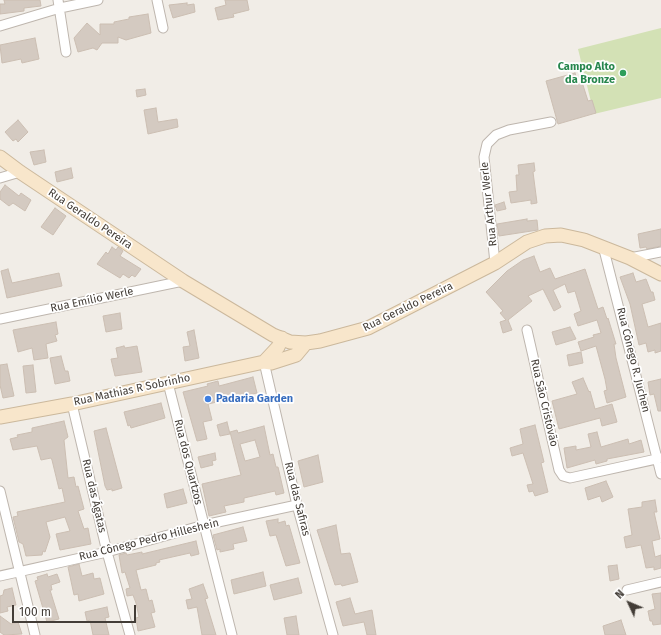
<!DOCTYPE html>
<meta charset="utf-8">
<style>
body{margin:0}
#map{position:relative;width:661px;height:635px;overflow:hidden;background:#f1ede7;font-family:"Fira Sans",sans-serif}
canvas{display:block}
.north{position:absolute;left:609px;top:583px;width:40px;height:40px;-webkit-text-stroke:3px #fff;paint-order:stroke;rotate:314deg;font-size:11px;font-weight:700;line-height:16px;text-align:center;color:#433d37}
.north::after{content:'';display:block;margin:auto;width:14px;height:18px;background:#433d37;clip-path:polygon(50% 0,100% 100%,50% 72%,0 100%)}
.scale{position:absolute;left:12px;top:605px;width:124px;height:18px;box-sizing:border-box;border:2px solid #433d37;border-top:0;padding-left:5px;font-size:12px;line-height:14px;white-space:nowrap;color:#433d37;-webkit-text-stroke:3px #fff;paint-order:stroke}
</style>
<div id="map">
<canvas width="661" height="635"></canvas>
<div class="north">N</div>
<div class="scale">100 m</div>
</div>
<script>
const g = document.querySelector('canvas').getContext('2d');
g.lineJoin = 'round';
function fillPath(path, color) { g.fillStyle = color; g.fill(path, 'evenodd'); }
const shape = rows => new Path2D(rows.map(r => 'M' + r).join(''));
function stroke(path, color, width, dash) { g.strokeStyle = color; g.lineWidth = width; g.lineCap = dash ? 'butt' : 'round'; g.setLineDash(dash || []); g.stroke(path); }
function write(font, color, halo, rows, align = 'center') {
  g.font = font + ' "Fira Sans",sans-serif'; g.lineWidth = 3.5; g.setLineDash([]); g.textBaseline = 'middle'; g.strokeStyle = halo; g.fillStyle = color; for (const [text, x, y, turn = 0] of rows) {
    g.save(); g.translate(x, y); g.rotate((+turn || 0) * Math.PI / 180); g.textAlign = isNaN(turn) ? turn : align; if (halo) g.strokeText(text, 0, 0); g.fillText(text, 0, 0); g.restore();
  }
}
const green = shape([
 [661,28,661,98,594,114,578,49]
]);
const building = shape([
 [4,0,40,0,41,6,24,8,24,11,0,14,0,4,5,4,4,0],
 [225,0,247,0,249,10,233,14,234,17,218,20,215,8,226,5,225,0],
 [187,3,187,5,194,4,195,12,173,18,169,5,187,3],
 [148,14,151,33,126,40,118,37,118,43,102,43,97,50,93,48,78,52,74,38,87,23,100,35,100,24,114,24,114,22,129,19,129,17,148,14],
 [35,38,39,59,22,63,21,59,2,63,0,45,35,38],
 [575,73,578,83,582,82,588,101,592,100,596,113,558,124,546,81,575,73],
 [145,89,146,95,137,97,136,90,145,89],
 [156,108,158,122,177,119,178,127,148,134,144,110,156,108],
 [18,120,28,132,18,142,16,139,13,141,5,132,18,120],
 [44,150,46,162,34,165,30,152,44,150],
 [534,163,535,171,533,172,537,203,531,204,531,200,511,203,509,192,517,191,516,175,519,175,518,165,534,163],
 [71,168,73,178,57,182,55,172,71,168],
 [5,185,19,196,21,193,31,200,25,211,13,203,9,206,0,199,0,192,5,185],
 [504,202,506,209,497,211,495,205,504,202],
 [55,208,66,216,53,235,41,227,55,208],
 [527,219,527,221,537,220,538,230,499,236,497,224,527,219],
 [661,229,661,246,647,249,646,247,640,248,638,234,661,229],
 [112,247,116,250,118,247,123,251,120,256,141,269,135,277,132,275,129,278,123,274,120,278,97,264,106,252,108,254,112,247],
 [534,256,540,272,550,268,555,279,585,269,598,309,603,307,607,319,608,318,616,344,614,344,616,358,626,397,607,403,604,391,607,390,605,379,596,346,581,351,578,342,594,337,593,335,601,333,597,320,578,326,574,314,581,311,575,291,568,293,565,284,553,290,561,307,554,311,543,289,528,296,532,301,508,320,512,330,503,333,500,322,506,320,500,313,503,311,486,292,507,271,523,260,534,256],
 [8,269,12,283,59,273,62,286,7,298,1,271,8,269],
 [633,273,636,282,646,279,651,292,653,292,655,300,642,304,648,327,661,323,661,351,655,353,655,350,648,352,646,343,639,345,630,304,620,277,633,273],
 [120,313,122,329,106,332,103,316,120,313],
 [56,322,58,334,55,335,57,341,46,344,48,358,34,360,32,348,18,352,13,330,56,322],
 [570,327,576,339,556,345,552,332,570,327],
 [194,330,199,358,185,361,183,347,190,346,187,332,194,330],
 [124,346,125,348,137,346,142,372,115,376,111,359,118,358,116,348,124,346],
 [581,352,583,363,569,366,567,355,581,352],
 [61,356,65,371,68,371,70,381,55,384,50,358,61,356],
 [7,364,14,396,3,398,0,385,0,365,7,364],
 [33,365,36,392,26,393,23,366,33,365],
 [253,377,257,393,208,404,212,420,203,422,207,439,197,441,183,392,208,386,207,384,218,381,219,386,253,377],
 [583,378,589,392,590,391,595,409,612,404,617,422,602,426,600,418,559,429,552,401,577,394,572,382,583,378],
 [661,379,661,411,658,411,654,394,650,395,648,382,661,379],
 [161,403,165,418,131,428,130,425,128,426,124,412,161,403],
 [64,421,68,437,64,440,68,478,74,477,76,487,78,486,84,509,78,511,84,529,88,528,91,544,60,550,56,534,70,531,65,517,46,522,50,537,45,552,43,551,42,555,26,556,23,544,19,542,13,517,18,516,17,512,65,502,62,488,59,489,52,460,51,458,41,460,37,446,13,450,10,439,18,437,17,435,32,432,32,428,64,421],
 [227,422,230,434,220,436,217,425,227,422],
 [535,425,544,462,541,463,548,492,535,496,533,491,529,492,527,485,533,484,523,453,512,456,510,448,523,444,520,429,535,425],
 [264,426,270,455,273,454,276,467,278,467,284,493,276,495,275,491,244,498,244,502,224,506,226,512,209,516,202,484,241,475,230,432,237,430,238,433,264,426],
 [255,440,260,457,245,461,240,444,255,440],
 [106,428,122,488,112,491,112,489,107,490,105,486,94,431,106,428],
 [597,432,601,447,628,439,629,444,641,440,644,452,607,459,607,461,596,464,595,460,567,468,564,448,576,446,576,450,591,447,588,434,597,432],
 [215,453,216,460,212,461,213,465,201,468,198,457,215,453],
 [318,455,323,482,304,487,298,461,318,455],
 [606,481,613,497,602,502,600,496,588,500,585,488,606,481],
 [183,489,187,503,167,508,164,494,183,489],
 [655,500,657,512,654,512,660,539,652,541,655,557,661,555,661,568,654,570,654,567,646,568,641,545,626,548,624,537,632,535,628,509,642,507,642,502,655,500],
 [278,519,278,523,285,521,286,526,289,525,300,563,286,566,276,535,270,536,266,521,278,519],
 [336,525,341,554,350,553,358,582,342,586,341,584,335,585,317,530,336,525],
 [243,527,247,541,233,544,234,549,220,552,220,549,217,550,213,535,243,527],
 [196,541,199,554,191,556,190,553,159,560,160,562,156,563,156,565,136,570,141,590,146,589,149,601,152,600,155,612,151,613,155,627,138,631,136,618,139,617,136,603,133,595,127,596,126,589,130,588,125,572,122,573,119,555,126,553,127,555,142,552,142,554,196,541],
 [79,564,82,576,93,573,94,579,100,578,104,594,79,601,78,594,74,595,68,567,79,564],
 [617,565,619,579,610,581,608,566,617,565],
 [263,572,266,586,234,594,231,580,263,572],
 [47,574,48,577,57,574,60,582,51,585,52,590,50,590,59,619,47,622,35,581,38,580,37,577,47,574],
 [298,578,302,593,274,600,270,585,298,578],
 [203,584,208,598,205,599,216,635,202,635,197,607,188,609,186,600,192,599,189,589,203,584],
 [12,588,16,605,7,607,8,611,0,613,0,596,3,595,4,590,12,588],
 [661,593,661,624,653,625,652,621,650,621,648,611,655,609,652,594,661,593],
 [350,598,355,614,372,610,376,635,367,635,364,622,343,626,336,602,350,598],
 [107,607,109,617,105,618,109,635,93,635,90,620,87,621,85,612,107,607],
 [0,616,11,624,18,622,22,634,4,635,0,632,0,616],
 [296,616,299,635,287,635,284,618,296,616],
 [621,620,626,635,605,635,603,626,621,620]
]);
const minor = shape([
 [58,0,66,52],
 [157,0,163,28],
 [0,26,60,8,98,0],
 [0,178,20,172],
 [603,246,661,474],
 [630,258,661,252],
 [495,263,484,157,487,144,496,135,509,130,551,122],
 [0,319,183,281],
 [527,330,559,470,563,476,570,478,661,458],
 [264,362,297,505,333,635],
 [168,383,232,635],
 [72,404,107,552,130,635],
 [0,491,35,635],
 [0,576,107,552,204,525,297,505],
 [627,590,661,582]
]);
const secondary = shape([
 [0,157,20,172,183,281,273,335,290,342,306,343,320,341,368,328,495,263,527,242,545,236,561,235,584,240,630,258,661,274],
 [264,362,278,347,282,338],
 [0,417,72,404,264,362,271,363,296,355,306,343]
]);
const markers = [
 [623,73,4,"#2e9e5b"],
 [208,399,4,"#3f7fe0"]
];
const leisureNames = [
 ["Campo Alto",615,67],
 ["da Bronze",615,80]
];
const streetNames = [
 ["Rua Arthur Werle",489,204,-96],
 ["Rua Geraldo Pereira",90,219,34],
 ["Rua Emílio Werle",92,300,-12],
 ["Rua Geraldo Pereira",408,307,-26],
 ["Rua Cônego R. Juchen",633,360,76],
 ["Rua Mathias R Sobrinho",132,390,-12],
 ["Rua São Cristóvão",544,403,77],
 ["Rua dos Quartzos",188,462,76],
 ["Rua das Ágatas",94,496,77],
 ["Rua das Safiras",297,499,76],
 ["Rua Cônego Pedro Hilleshein",149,540,-14]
];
const shopNames = [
 ["Padaria Garden",216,399]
];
fillPath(green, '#d3e1b5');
fillPath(building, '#d4cac1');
stroke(building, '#cbbeb2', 1);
stroke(minor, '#beb6ae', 11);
stroke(secondary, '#cbb89c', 15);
stroke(minor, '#fff', 9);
stroke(secondary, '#f8e6cb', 13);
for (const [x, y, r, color] of markers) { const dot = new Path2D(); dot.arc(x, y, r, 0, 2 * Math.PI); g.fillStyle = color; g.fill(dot); stroke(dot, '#fff', 1.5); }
write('bold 11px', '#27864d', '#fff', leisureNames, 'right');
write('11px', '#433d37', '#fff', streetNames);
write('bold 11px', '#366cbe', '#fff', shopNames, 'left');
</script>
